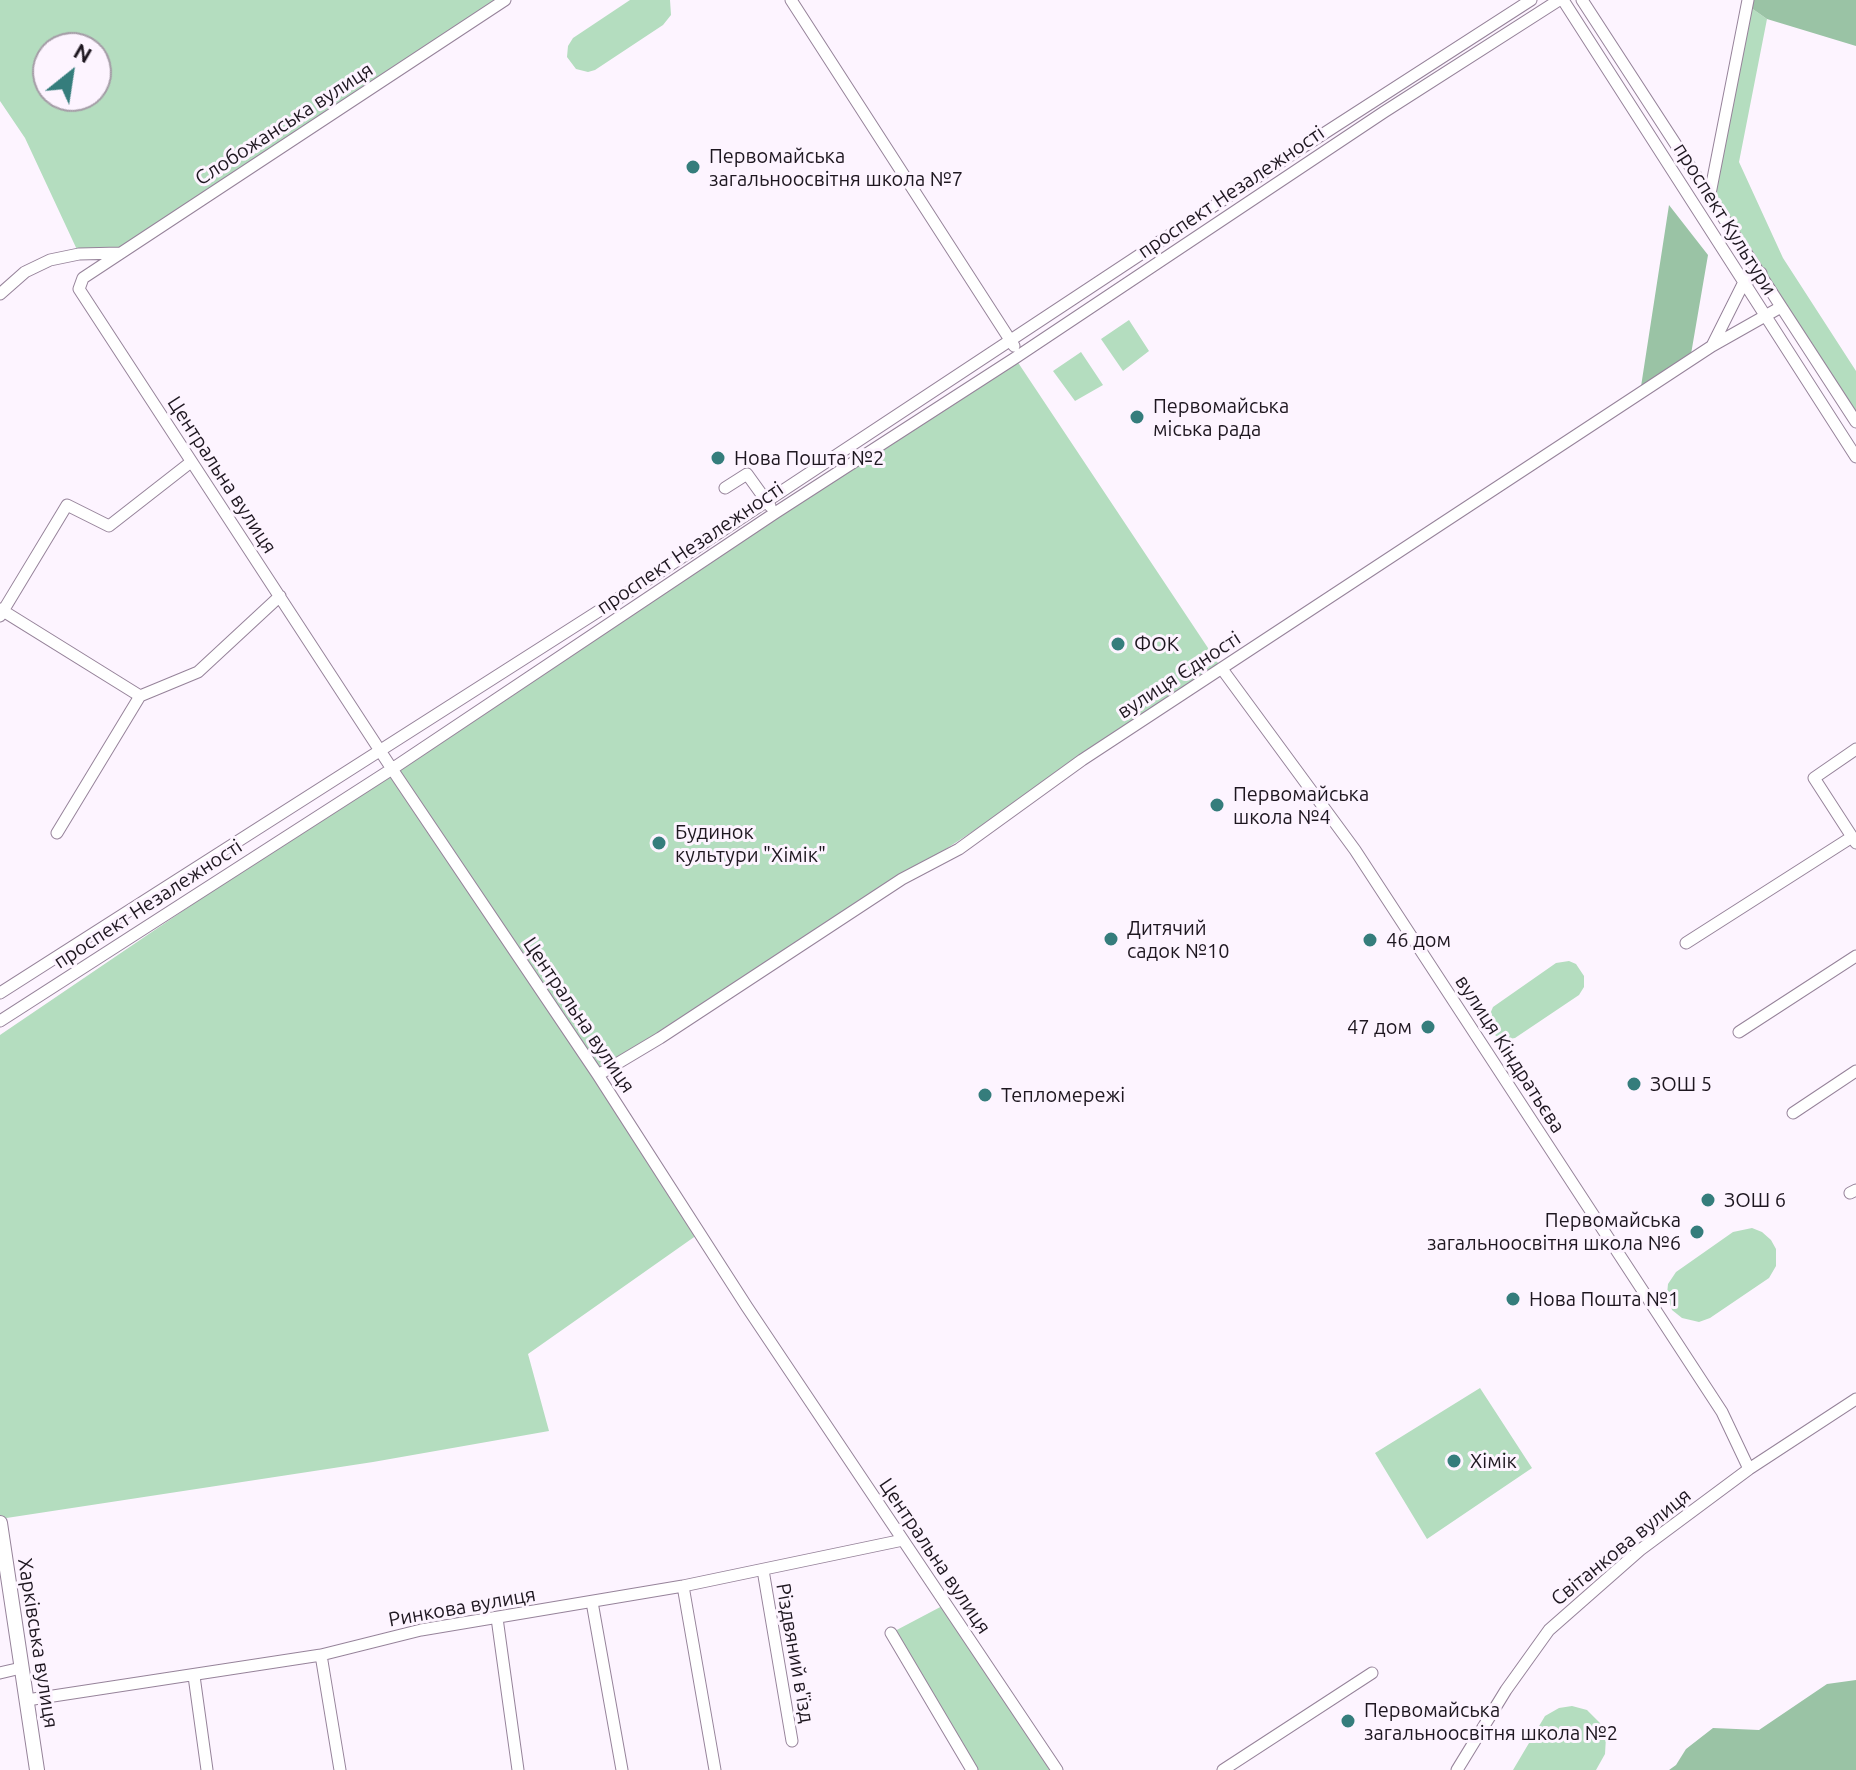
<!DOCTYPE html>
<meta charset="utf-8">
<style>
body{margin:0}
#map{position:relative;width:1856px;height:1770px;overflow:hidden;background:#fdf4ff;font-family:Ubuntu,sans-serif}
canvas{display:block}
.north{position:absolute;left:32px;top:32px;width:80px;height:80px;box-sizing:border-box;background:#fdf4ff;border:2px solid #a49ca6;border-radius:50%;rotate:30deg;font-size:22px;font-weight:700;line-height:32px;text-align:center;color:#1e1720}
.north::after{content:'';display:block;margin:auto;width:28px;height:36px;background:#357d7c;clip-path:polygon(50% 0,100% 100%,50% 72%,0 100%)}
</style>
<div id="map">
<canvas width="1856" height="1770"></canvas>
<div class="north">N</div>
</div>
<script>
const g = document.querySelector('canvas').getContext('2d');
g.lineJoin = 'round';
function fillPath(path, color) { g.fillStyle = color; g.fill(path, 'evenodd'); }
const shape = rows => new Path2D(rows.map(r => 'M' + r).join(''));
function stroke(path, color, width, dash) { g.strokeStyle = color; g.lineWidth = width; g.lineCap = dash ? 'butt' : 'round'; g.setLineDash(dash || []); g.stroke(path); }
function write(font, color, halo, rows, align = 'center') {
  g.font = font + ' Ubuntu,sans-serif'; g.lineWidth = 6; g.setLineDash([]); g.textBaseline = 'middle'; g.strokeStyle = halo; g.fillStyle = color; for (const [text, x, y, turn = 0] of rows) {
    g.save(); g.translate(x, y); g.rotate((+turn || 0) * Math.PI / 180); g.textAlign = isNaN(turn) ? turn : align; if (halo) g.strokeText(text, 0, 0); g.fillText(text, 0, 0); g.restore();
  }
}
const green = shape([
 [0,0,505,0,120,253,79,254,25,138,0,101],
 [48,48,96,48,96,96,48,96],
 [630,0,670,0,671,15,663,25,595,70,588,72,576,69,567,57,568,46,573,38],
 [1747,5,1767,19,1739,162,1783,258,1856,371,1856,422,1711,197],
 [1129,320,1149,351,1123,371,1101,339],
 [1081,352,1103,385,1075,401,1053,371],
 [1015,358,1222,669,599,1075,697,1235,528,1354,549,1431,373,1462,0,1519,0,1035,392,769],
 [1569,961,1576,964,1584,976,1584,987,1579,995,1515,1038,1503,1040,1490,1032,1487,1021,1493,1007,1556,963],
 [1752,1228,1762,1232,1771,1240,1776,1249,1776,1266,1769,1278,1710,1318,1699,1322,1682,1318,1672,1310,1667,1294,1668,1284,1676,1272,1733,1232],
 [1480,1388,1532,1468,1427,1539,1375,1453],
 [946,1604,1057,1770,972,1770,891,1633],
 [1572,1706,1587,1710,1602,1725,1606,1737,1605,1754,1596,1770,1513,1770,1545,1716,1559,1708]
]);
const forest = shape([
 [1748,0,1856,0,1856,46,1767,19,1747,5],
 [1669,205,1708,255,1690,360,1640,393],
 [1856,1680,1856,1770,1669,1770,1676,1765,1686,1749,1713,1728,1759,1730,1827,1684]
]);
const minor = shape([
 [505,0,83,278,79,289,392,769,598,1075,747,1307,1057,1770],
 [791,0,1014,346],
 [1563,0,1856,457],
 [1582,0,1856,422],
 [1709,199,1748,0],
 [0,294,25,272,50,260,79,254,120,253],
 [1712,346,1744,282,1761,273],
 [725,488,747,474,770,506],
 [0,609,140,696],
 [0,616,67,505,109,526,191,462],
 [1222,669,1355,850,1722,1412,1749,1469],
 [57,833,140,696,198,672,280,596],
 [1856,843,1814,778,1856,749],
 [1686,943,1852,837],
 [0,993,652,577,1303,147,1531,0],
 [0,1021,392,769,775,513,1015,358,1384,112,1559,0],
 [1739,1032,1856,956],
 [598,1075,660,1038,902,879,959,849,1082,760,1712,346,1781,307],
 [1793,1113,1856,1071],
 [1850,1193,1856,1190],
 [763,1570,792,1741],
 [683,1586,715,1770],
 [592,1602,622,1770],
 [497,1618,518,1770],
 [891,1633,972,1770],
 [321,1655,340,1770],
 [0,1673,21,1668],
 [194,1676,207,1770],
 [27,1700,321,1655,421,1630,683,1586,903,1540],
 [1223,1770,1372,1673],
 [1457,1770,1506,1690,1549,1630,1640,1550,1749,1469,1856,1399]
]);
const major = shape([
 [0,1523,37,1770]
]);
const markers = [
 [693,167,8,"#357d7c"],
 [1137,417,8,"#357d7c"],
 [718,458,8,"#357d7c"],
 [1118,644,8,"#357d7c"],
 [1217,805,8,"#357d7c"],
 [659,843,8,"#357d7c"],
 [1111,939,8,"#357d7c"],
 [1370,940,8,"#357d7c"],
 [1428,1027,8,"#357d7c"],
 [1634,1084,8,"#357d7c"],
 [985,1095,8,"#357d7c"],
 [1708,1200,8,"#357d7c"],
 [1697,1232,8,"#357d7c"],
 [1513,1299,8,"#357d7c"],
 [1454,1461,8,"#357d7c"],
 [1348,1721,8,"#357d7c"]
];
const streetNames = [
 ["Слобожанська вулиця",284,124,-33],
 ["проспект Незалежності",1231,192,-34],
 ["проспект Культури",1725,219,58],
 ["Центральна вулиця",222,475,57],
 ["проспект Незалежності",690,548,-34],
 ["вулиця Єдності",1179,675,-33],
 ["проспект Незалежності",148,904,-33],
 ["Центральна вулиця",579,1015,56],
 ["вулиця Кіндратьєва",1510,1054,57],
 ["Світанкова вулиця",1621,1547,-39],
 ["Центральна вулиця",935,1556,56],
 ["Ринкова вулиця",462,1607,-10],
 ["Харківська вулиця",38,1643,81],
 ["Різдвяний в'їзд",795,1653,80]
];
const poiNames = [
 ["Первомайська",709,156],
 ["загальноосвітня школа №7",709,179],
 ["Первомайська",1153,406],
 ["мiська рада",1153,429],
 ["Нова Пошта №2",734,458],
 ["ФОК",1134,644],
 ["Первомайська",1233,794],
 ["школа №4",1233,817],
 ["Будинок",675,832],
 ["культури \"Хімік\"",675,855],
 ["Дитячий",1127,928],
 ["садок №10",1127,951],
 ["46 дом",1386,940],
 ["47 дом",1412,1027,"right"],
 ["ЗОШ 5",1650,1084],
 ["Тепломережі",1001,1095],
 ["ЗОШ 6",1724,1200],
 ["Первомайська",1681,1220,"right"],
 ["загальноосвітня школа №6",1681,1243,"right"],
 ["Нова Пошта №1",1529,1299],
 ["Хімік",1470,1461],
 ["Первомайська",1364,1710],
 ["загальноосвітня школа №2",1364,1733]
];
fillPath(green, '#b4ddbf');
fillPath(forest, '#9ac3a5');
stroke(minor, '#96839a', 13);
stroke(major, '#96839a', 16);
stroke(minor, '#fff', 11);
stroke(major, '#fff', 14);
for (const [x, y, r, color] of markers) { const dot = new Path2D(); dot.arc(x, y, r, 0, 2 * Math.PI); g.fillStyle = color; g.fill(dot); stroke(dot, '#fdf4ff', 3); }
write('20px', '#1e1720', '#fdf4ff', streetNames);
write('20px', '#1e1720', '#fdf4ff', poiNames, 'left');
</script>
